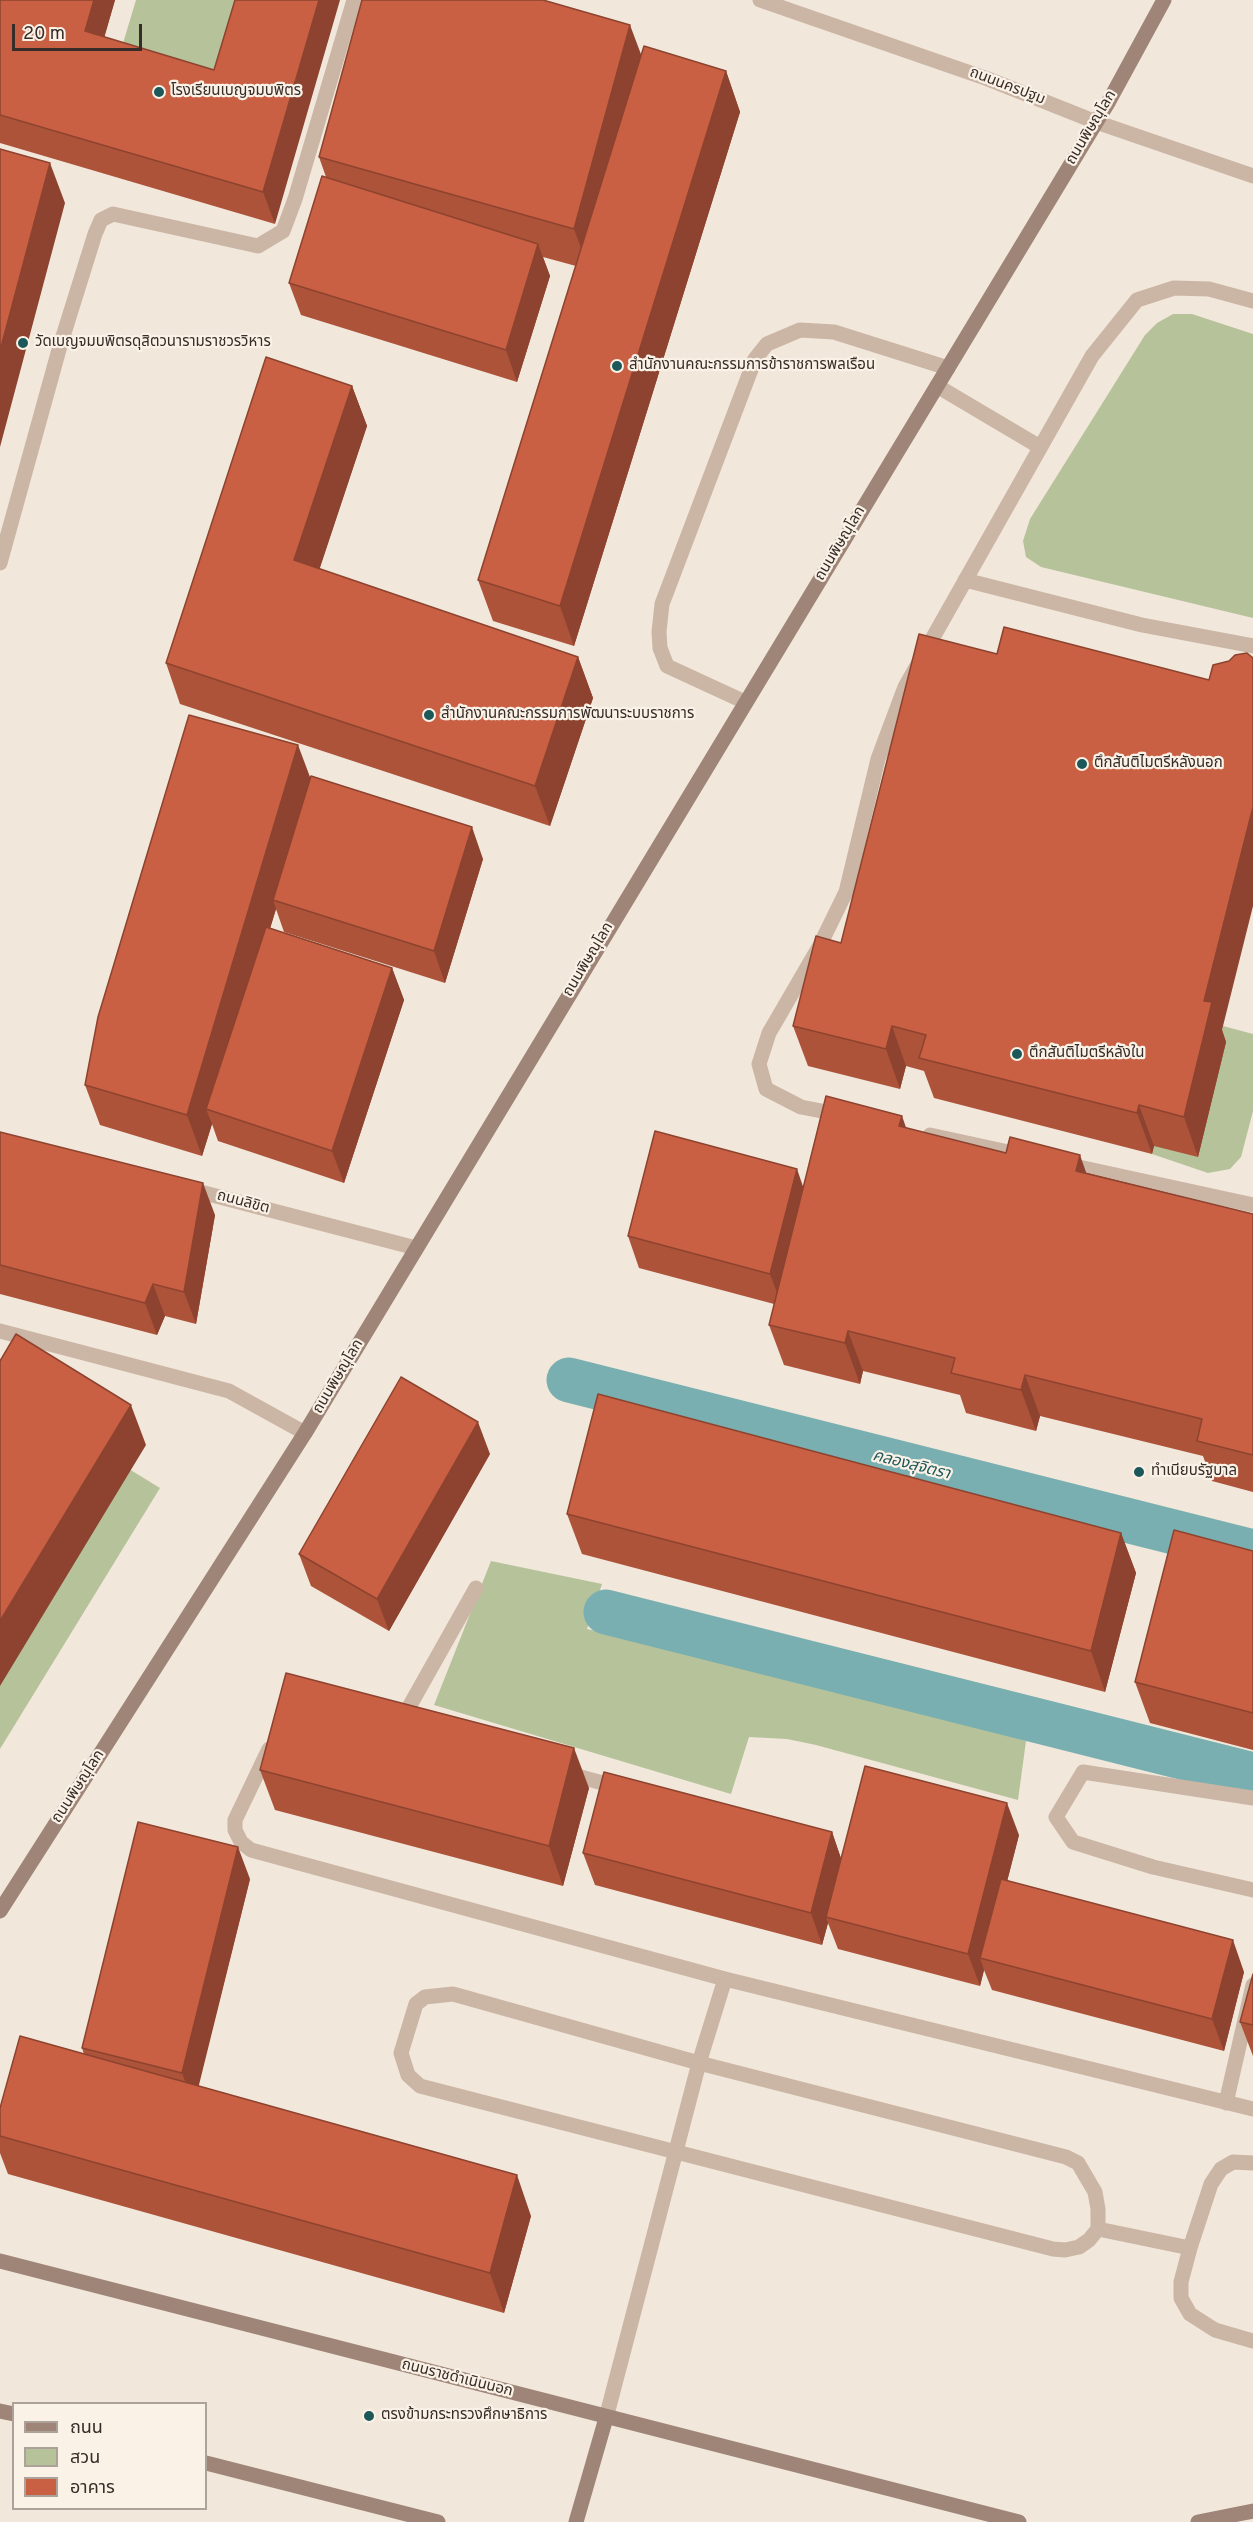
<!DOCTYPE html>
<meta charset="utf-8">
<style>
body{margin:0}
#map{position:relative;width:1253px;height:2522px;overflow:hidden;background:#f2e7db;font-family:Overpass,"Noto Sans Thai",sans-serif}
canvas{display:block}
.legend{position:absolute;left:12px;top:2402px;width:195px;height:108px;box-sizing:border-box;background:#faf1e7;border:2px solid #aca29a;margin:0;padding:8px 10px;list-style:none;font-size:18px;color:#372c27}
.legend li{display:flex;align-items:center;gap:12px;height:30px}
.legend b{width:30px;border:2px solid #aca29a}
.scale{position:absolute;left:12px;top:24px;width:130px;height:27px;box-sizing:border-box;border:3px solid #372c27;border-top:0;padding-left:8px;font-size:18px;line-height:21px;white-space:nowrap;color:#372c27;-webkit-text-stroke:4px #faf1e7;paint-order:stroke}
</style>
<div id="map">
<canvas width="1253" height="2522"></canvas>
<ul class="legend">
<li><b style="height:8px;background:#9e8578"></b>ถนน</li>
<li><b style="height:16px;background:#b6c29a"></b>สวน</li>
<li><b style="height:16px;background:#c96043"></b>อาคาร</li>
</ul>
<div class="scale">20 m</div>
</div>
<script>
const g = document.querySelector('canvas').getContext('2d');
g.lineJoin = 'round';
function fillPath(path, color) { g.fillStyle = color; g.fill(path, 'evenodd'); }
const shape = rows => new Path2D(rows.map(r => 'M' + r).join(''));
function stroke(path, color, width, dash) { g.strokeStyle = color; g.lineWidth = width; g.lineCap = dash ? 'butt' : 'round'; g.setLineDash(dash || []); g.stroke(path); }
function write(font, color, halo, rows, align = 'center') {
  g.font = font + ' Overpass,"Noto Sans Thai",sans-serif'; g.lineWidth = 4.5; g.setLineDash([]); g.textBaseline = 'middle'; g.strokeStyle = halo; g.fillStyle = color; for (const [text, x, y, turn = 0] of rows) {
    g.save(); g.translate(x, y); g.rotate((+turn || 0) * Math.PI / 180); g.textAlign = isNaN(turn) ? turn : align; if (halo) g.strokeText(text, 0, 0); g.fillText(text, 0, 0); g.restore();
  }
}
const green = shape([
 [136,0,235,0,213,77,121,50],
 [1173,314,1192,314,1253,334,1253,618,1041,567,1026,557,1023,541,1030,519,1145,335,1157,323],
 [1223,1026,1253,1034,1253,1111,1241,1157,1230,1169,1208,1173,1152,1154,1154,1146,1219,1041],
 [116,1461,160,1488,0,1749,0,1654],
 [491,1561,602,1584,587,1629,891,1698,1026,1741,1018,1800,816,1745,787,1739,749,1737,731,1794,434,1705]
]);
const pier = shape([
 [1046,0,1253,0,1253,10,1228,78,1040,17]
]);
const canal = shape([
 [569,1380,1253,1552],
 [606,1612,1253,1775]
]);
const service = shape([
 [937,386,1040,447],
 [965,580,1142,625,1253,646],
 [745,702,667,666,660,648,659,632,662,604,755,359,767,344,800,330,834,332,948,368],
 [842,1115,801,1107,766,1089,759,1064,769,1033,819,947,846,892,878,759,905,687,1092,356,1137,300,1174,288,1209,289,1253,301],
 [930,1135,1027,1156],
 [1065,1164,1253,1205],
 [0,1331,229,1391,305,1433],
 [400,1723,476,1588],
 [269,1749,235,1820,235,1830,241,1842,251,1850,725,1979],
 [566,1773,621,1788],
 [1253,1798,1083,1772,1056,1817,1073,1842,1153,1867,1253,1890],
 [453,1994,699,2063,1066,2157,1078,2163,1095,2192,1098,2209,1098,2229,1089,2240,1079,2247,1065,2250,1053,2249,420,2086,408,2075,401,2053,416,2004,425,1997,453,1994],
 [1226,2103,1253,1985],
 [1098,2229,1190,2248,1181,2282,1181,2298,1190,2314,1215,2330,1253,2341],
 [1190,2248,1211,2184,1221,2169,1233,2162,1253,2163],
 [606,2418,699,2063,725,1979,1253,2109]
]);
const minor = shape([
 [760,0,988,79,1096,122,1253,176],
 [0,563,60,346,95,234,101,220,113,214,258,246,283,231,295,199,354,0],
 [189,1189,416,1248]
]);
const secondary = shape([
 [0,1911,305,1433,1109,101,1164,0],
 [0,2261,1019,2522],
 [0,2411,14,2414],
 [206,2463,438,2522],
 [576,2522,606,2418],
 [1198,2522,1253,2511]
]);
const wall = shape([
 [0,0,115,0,104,37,214,70,235,0,275,224,0,143],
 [641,55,726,71,740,112,574,646,493,621,478,580,576,266,543,257,550,276,517,382,301,315,289,283,326,177,319,157],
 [352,386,367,426,319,569,578,657,593,698,550,826,180,704,166,663],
 [310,778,483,859,445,983,284,932,276,909,270,928,392,968,404,1000,344,1183,218,1141,212,1124,202,1156,100,1125,85,1085],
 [841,943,1222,1030,1226,1042,1198,1157,1154,1146,1152,1154,934,1098,924,1071,906,1066,900,1089,808,1066,793,1026],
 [906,1128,1253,1214,1253,1492,1212,1481,1203,1456,1040,1416,1036,1431,966,1413,960,1395,863,1371,860,1384,784,1365,769,1325,774,1304,639,1268,628,1236,803,1187],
 [0,1132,215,1215,196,1324,165,1316,157,1335,0,1294],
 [490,1454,389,1631,311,1586,299,1554],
 [567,1514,1121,1533,1136,1573,1105,1692,582,1554],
 [1253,1551,1253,1750,1150,1723,1135,1682],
 [260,1770,589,1788,563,1886,275,1810],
 [832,1832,841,1859,1019,1835,1007,1881,1244,1972,1224,2051,992,1990,984,1970,980,1986,838,1949,828,1923,822,1945,595,1885,583,1853],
 [250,1879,198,2086,531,2216,504,2313,8,2174,0,2153,0,2108,84,2054,82,2048],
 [1253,1974,1253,2056,1240,2022]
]);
const shadedWall = shape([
 [94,0,115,0,97,63,85,31],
 [319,0,340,0,275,224,263,192],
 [630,25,645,65,589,270,574,229],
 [726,71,740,112,574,646,560,606],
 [50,163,65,203,0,447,0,351],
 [538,244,550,276,517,382,506,350],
 [352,386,367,426,309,601,294,560],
 [578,657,593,698,550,826,535,786],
 [298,745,313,785,273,900,276,909,215,1112,206,1109,212,1124,202,1156,187,1115],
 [1253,807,1253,906,1222,1030,1226,1042,1198,1157,1184,1117,1204,1001],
 [472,827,483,859,445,983,434,951],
 [392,968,404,1000,344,1183,332,1151],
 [892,1026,906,1066,900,1089,886,1049],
 [1139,1105,1154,1146,1152,1154,1137,1113],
 [902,1116,916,1156,899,1126],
 [1080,1155,1094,1195,1076,1171],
 [797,1169,808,1201,782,1306,770,1274],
 [203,1183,215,1215,196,1324,184,1292],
 [153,1284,165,1316,157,1335,145,1303],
 [848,1331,863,1371,860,1384,845,1343],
 [1025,1375,1040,1416,1036,1431,1021,1390],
 [131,1405,146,1445,0,1686,0,1621],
 [478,1422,490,1454,389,1631,377,1599],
 [1121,1533,1136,1573,1105,1692,1091,1651],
 [574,1748,589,1788,563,1886,549,1846],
 [1007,1803,1019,1835,987,1960,980,1958,984,1970,980,1986,968,1954],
 [832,1832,843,1864,826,1917,828,1923,822,1945,811,1913],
 [238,1847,250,1879,194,2105,182,2073],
 [1233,1940,1244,1972,1224,2051,1212,2019],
 [517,2175,531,2216,504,2313,490,2273]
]);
const building = shape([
 [0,0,94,0,85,31,214,70,235,0,319,0,263,192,0,115,0,0],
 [362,0,543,0,630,25,574,229,319,157,362,0],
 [644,46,726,71,560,606,478,580,644,46],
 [0,149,50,163,0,351,0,149],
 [322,176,538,244,506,350,289,283,322,176],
 [266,357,352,386,294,560,578,657,535,786,166,663,266,357],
 [1004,627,1209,680,1213,665,1229,661,1235,655,1247,653,1253,658,1253,807,1204,1001,1212,1002,1184,1117,1139,1105,1137,1113,919,1058,926,1035,892,1026,886,1049,793,1026,816,936,841,943,919,634,997,654,1004,627],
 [189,715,298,745,187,1115,85,1085,98,1017,189,715],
 [311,776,472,827,434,951,273,900,311,776],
 [266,927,392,968,332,1151,206,1109,266,927],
 [826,1096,902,1116,899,1126,1006,1153,1010,1137,1080,1155,1076,1171,1253,1214,1253,1455,1197,1441,1202,1419,1025,1375,1021,1390,951,1373,955,1358,848,1331,845,1343,769,1325,826,1096],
 [655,1131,797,1169,770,1274,628,1236,655,1131],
 [0,1132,203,1183,184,1292,153,1284,145,1303,0,1265,0,1132],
 [16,1334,131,1405,0,1621,0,1361,16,1334],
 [401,1377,478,1422,377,1599,299,1554,401,1377],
 [598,1394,1121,1533,1091,1651,567,1514,598,1394],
 [1174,1530,1253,1551,1253,1713,1135,1682,1174,1530],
 [286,1673,574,1748,549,1846,260,1770,286,1673],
 [865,1766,1007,1803,968,1954,826,1917,865,1766],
 [604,1772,832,1832,811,1913,583,1853,604,1772],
 [138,1822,238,1847,182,2073,82,2048,138,1822],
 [1001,1879,1233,1940,1212,2019,980,1958,1001,1879],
 [1253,1974,1253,2025,1240,2022,1253,1974],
 [20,2036,517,2175,490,2273,0,2136,0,2108,20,2036]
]);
const markers = [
 [159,92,6,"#1c5759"],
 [23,343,6,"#1c5759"],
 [617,366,6,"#1c5759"],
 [429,715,6,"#1c5759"],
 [1082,764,6,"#1c5759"],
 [1017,1054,6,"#1c5759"],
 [1139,1472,6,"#1c5759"],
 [369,2416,6,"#1c5759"]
];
const streetNames = [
 ["ถนนนครปฐม",1007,87,21],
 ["ถนนพิษณุโลก",1092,128,-59],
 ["ถนนพิษณุโลก",841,544,-59],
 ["ถนนพิษณุโลก",589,960,-59],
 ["ถนนลิขิต",243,1203,15],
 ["ถนนพิษณุโลก",339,1377,-59],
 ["ถนนพิษณุโลก",79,1787,-57],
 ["ถนนราชดำเนินนอก",457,2379,14]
];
const poiNames = [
 ["โรงเรียนเบญจมบพิตร",171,92],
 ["วัดเบญจมบพิตรดุสิตวนารามราชวรวิหาร",35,343],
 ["สำนักงานคณะกรรมการข้าราชการพลเรือน",629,366],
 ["สำนักงานคณะกรรมการพัฒนาระบบราชการ",441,715],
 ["ตึกสันติไมตรีหลังนอก",1094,764],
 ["ตึกสันติไมตรีหลังใน",1029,1054],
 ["ทำเนียบรัฐบาล",1151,1472],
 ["ตรงข้ามกระทรวงศึกษาธิการ",381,2416]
];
const waterNames = [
 ["คลองสุจิตรา",911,1466,14]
];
fillPath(green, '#b6c29a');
fillPath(pier, '#f2e7db');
stroke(canal, '#79afb0', 45);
stroke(service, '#cbb6a6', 15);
stroke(minor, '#cbb6a6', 15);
stroke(secondary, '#9e8578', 15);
fillPath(wall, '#ad533a');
fillPath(shadedWall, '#8d432f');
fillPath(building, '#c96043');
stroke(building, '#8d432f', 1.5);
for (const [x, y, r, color] of markers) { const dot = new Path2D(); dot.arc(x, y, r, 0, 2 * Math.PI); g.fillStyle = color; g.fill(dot); stroke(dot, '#faf1e7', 2); }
write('15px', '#372c27', '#faf1e7', streetNames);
write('15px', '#372c27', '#faf1e7', poiNames, 'left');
write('italic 16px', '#1c5759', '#faf1e7', waterNames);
</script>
